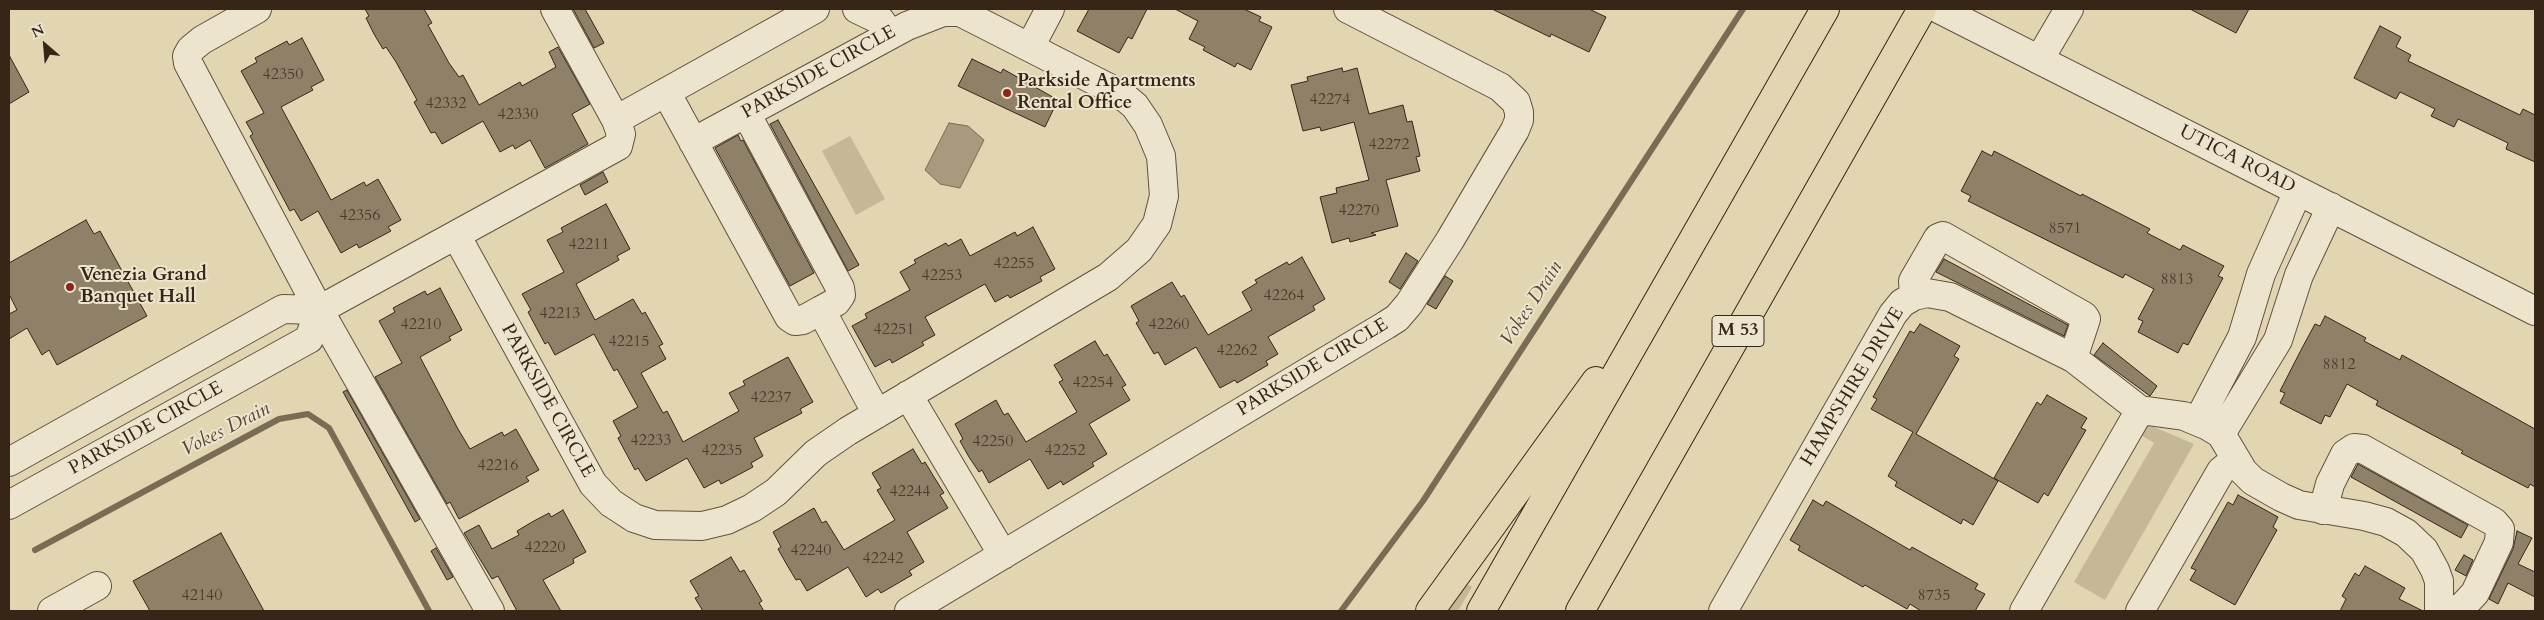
<!DOCTYPE html>
<style>
body{margin:0}
#map{position:relative;width:2544px;height:620px;overflow:hidden;background:#e1d6b1;font-family:Cardo,serif}
canvas{display:block}
.frame{position:absolute;inset:0;border:10px solid #372518;pointer-events:none}
.north{position:absolute;left:20px;top:20px;width:50px;height:50px;-webkit-text-stroke:4px #ece4cc;paint-order:stroke;rotate:333deg;font-size:14px;font-weight:700;line-height:20px;text-align:center;color:#372518}
.north::after{content:'';display:block;margin:auto;width:18px;height:22px;background:#372518;clip-path:polygon(50% 0,100% 100%,50% 72%,0 100%)}
</style>
<div id="map">
<canvas width="2544" height="620"></canvas>
<div class="frame"></div>
<div class="north">N</div>
</div>
<script>
const g = document.querySelector('canvas').getContext('2d');
g.lineJoin = 'round';
function fillPath(path, color) { g.fillStyle = color; g.fill(path, 'evenodd'); }
const shape = rows => new Path2D(rows.map(r => 'M' + r).join(''));
function stroke(path, color, width, dash) { g.strokeStyle = color; g.lineWidth = width; g.lineCap = dash ? 'butt' : 'round'; g.setLineDash(dash || []); g.stroke(path); }
function write(font, color, halo, rows, align = 'center') {
  g.font = font + ' Cardo,serif'; g.lineWidth = 4; g.setLineDash([]); g.textBaseline = 'middle'; g.strokeStyle = halo; g.fillStyle = color; for (const [text, x, y, turn = 0] of rows) {
    g.save(); g.translate(x, y); g.rotate((+turn || 0) * Math.PI / 180); g.textAlign = isNaN(turn) ? turn : align; if (halo) g.strokeText(text, 0, 0); g.fillText(text, 0, 0); g.restore();
  }
}
const green = shape([
 [850,136,885,199,856,215,822,151],
 [2142,422,2194,444,2105,600,2074,582,2154,443,2136,432],
 [1467,584,1472,587,1458,611,1445,611]
]);
const water = shape([
 [949,123,968,126,984,140,960,188,940,184,925,170,949,123]
]);
const stream = shape([
 [35,550,279,419,308,414,329,428,429,611],
 [1341,611,1423,501,1743,9]
]);
const building = shape([
 [365,9,424,9,432,23,428,25,449,63,459,77,463,75,479,105,520,82,522,86,556,67,549,52,558,47,590,104,572,114,588,144,545,168,530,140,515,149,513,145,500,152,483,121,442,144,435,132,431,133,414,102,417,100,396,62,386,47,383,49,374,34,366,18,369,16,365,9],
 [573,9,585,9,604,43,594,48,573,9],
 [1089,9,1147,9,1132,39,1128,37,1119,53,1077,31,1089,9],
 [1175,9,1244,9,1261,17,1259,21,1272,27,1251,70,1237,63,1235,67,1203,50,1205,47,1189,39,1198,21,1175,9],
 [1492,9,1589,9,1606,17,1589,52,1551,34,1550,37,1492,9],
 [2190,9,2249,9,2236,33,2190,9],
 [2380,26,2401,37,2396,47,2411,55,2408,61,2520,115,2523,109,2535,115,2535,162,2506,149,2508,143,2458,119,2454,127,2431,116,2435,109,2400,92,2396,99,2354,78,2380,26],
 [302,38,324,80,311,87,313,90,281,107,313,166,331,200,364,182,366,186,378,179,401,220,388,227,391,231,359,248,357,244,341,253,318,211,301,221,294,209,290,211,250,136,253,134,246,122,264,113,241,71,257,62,255,58,287,41,289,45,302,38],
 [9,55,29,92,9,104,9,55],
 [972,59,1001,73,1003,69,1058,100,1045,127,958,86,972,59],
 [1342,68,1343,72,1357,68,1369,114,1403,105,1407,122,1412,121,1420,156,1416,157,1420,171,1386,180,1398,226,1371,233,1376,235,1350,242,1349,238,1332,243,1320,197,1337,193,1336,188,1369,180,1354,122,1321,131,1320,127,1303,131,1291,85,1308,81,1307,77,1342,68],
 [778,120,859,265,848,271,770,124,778,120],
 [738,135,741,141,743,140,814,273,790,286,715,148,738,135],
 [1982,151,1992,156,1994,151,2081,196,2082,194,2150,229,2147,233,2180,250,2183,245,2224,266,2218,276,2223,278,2188,345,2183,343,2178,353,2138,332,2143,321,2138,319,2154,289,2125,274,2123,278,1968,201,1971,196,1961,191,1982,151],
 [603,172,608,182,585,195,580,185,603,172],
 [606,204,630,249,617,256,619,260,576,284,595,320,633,299,642,314,645,312,663,344,659,346,666,359,641,373,663,413,667,411,683,442,739,411,729,393,745,385,743,381,788,357,813,402,800,409,802,413,754,438,763,456,751,463,753,467,721,484,719,480,704,488,687,458,646,481,638,468,635,470,618,438,621,436,613,421,638,407,617,369,614,371,594,334,555,355,548,342,545,344,528,312,531,310,522,294,564,272,547,240,563,232,561,228,606,204],
 [86,220,94,234,100,231,147,316,57,365,49,350,42,355,27,328,9,339,9,314,17,310,9,294,9,263,86,220],
 [1033,227,1055,269,1040,277,1042,281,1010,298,1008,295,995,302,985,284,925,317,935,335,922,342,924,345,892,363,890,359,875,367,852,326,867,318,865,314,910,290,900,272,916,263,914,260,946,243,948,246,961,239,970,256,1015,232,1017,236,1033,227],
 [1406,253,1418,261,1400,289,1389,282,1406,253],
 [1302,257,1325,299,1313,306,1315,310,1268,337,1278,354,1266,361,1268,365,1237,383,1235,380,1220,388,1196,347,1165,365,1158,352,1154,354,1136,323,1139,321,1131,306,1172,282,1181,297,1184,295,1208,335,1252,310,1242,292,1257,283,1255,280,1287,262,1289,265,1302,257],
 [1944,259,2068,325,2064,336,1936,272,1944,259],
 [1445,276,1453,281,1436,309,1427,304,1445,276],
 [440,288,462,330,449,337,451,340,420,357,458,429,470,449,502,432,504,436,516,429,539,470,526,477,529,481,459,519,450,502,447,504,375,377,402,363,379,321,395,312,393,308,425,291,427,295,440,288],
 [2325,316,2366,338,2364,341,2400,360,2402,355,2535,429,2535,487,2530,484,2528,488,2461,453,2463,451,2376,405,2378,401,2347,384,2330,417,2325,415,2321,424,2280,403,2285,393,2280,391,2301,350,2315,324,2320,326,2325,316],
 [1920,324,1960,346,1954,356,1959,359,1916,434,1998,481,1973,525,1963,519,1961,524,1895,486,1897,482,1888,476,1913,432,1871,409,1877,399,1873,397,1910,331,1914,333,1920,324],
 [1095,341,1104,356,1107,354,1126,385,1122,387,1130,400,1089,424,1107,454,1092,463,1094,466,1063,485,1061,481,1048,489,1030,459,989,483,982,470,979,472,969,457,960,441,963,439,955,424,996,400,1004,415,1008,413,1026,442,1077,412,1059,382,1063,380,1054,365,1095,341],
 [2103,343,2157,386,2150,396,2094,355,2103,343],
 [347,390,420,519,415,522,343,392,347,390],
 [2047,395,2087,418,2081,428,2086,430,2061,473,2048,496,2044,493,2038,503,1994,478,2037,402,2041,405,2047,395],
 [913,449,922,464,925,462,934,477,944,493,940,495,948,508,907,532,924,562,909,571,912,575,881,593,878,589,866,597,848,567,807,591,800,579,796,580,787,565,778,549,781,547,773,532,814,508,822,523,826,521,844,550,895,520,877,490,881,488,872,473,913,449],
 [2358,464,2468,525,2461,538,2351,477,2358,464],
 [2238,495,2278,517,2273,527,2277,530,2235,605,2190,580,2196,570,2191,568,2228,502,2233,505,2238,495],
 [1813,500,1823,506,1826,501,1910,550,1912,547,1978,584,1975,589,1985,594,1975,611,1921,611,1910,604,1907,609,1865,585,1863,587,1798,550,1800,546,1790,540,1813,500],
 [563,510,586,552,573,559,574,563,543,580,561,611,517,611,498,576,492,579,464,533,479,525,492,549,519,535,517,531,532,522,549,513,551,517,563,510],
 [2517,531,2532,538,2518,564,2535,572,2535,597,2508,583,2498,604,2489,599,2513,549,2517,531],
 [221,533,264,611,150,611,133,581,221,533],
 [436,548,453,577,447,580,431,551,436,548],
 [2464,555,2473,560,2466,576,2455,570,2464,555],
 [731,557,740,572,744,570,762,601,759,603,764,611,703,611,695,598,699,596,690,581,731,557],
 [2365,566,2405,588,2399,599,2423,611,2340,611,2346,599,2342,596,2355,573,2359,576,2365,566]
]);
const minor = shape([
 [257,9,202,40,191,49,187,56,188,63,319,310,490,611],
 [857,9,880,20,890,34],
 [1939,9,2535,311],
 [1030,47,1050,9],
 [2039,60,2069,9],
 [666,92,789,317,795,321,803,320,821,310,877,414],
 [746,113,840,288,841,295,836,302,821,310],
 [616,120,815,9],
 [456,235,593,484,611,503,634,518,655,525,702,526,727,520,752,508,776,492,816,453,848,431,1108,277,1139,250,1157,224,1164,196,1161,156,1148,125,1135,106,1121,94,960,12,943,12,907,26,693,142],
 [1914,296,1913,281,1938,238,1943,236,2084,316,2086,319,2073,358],
 [319,310,618,146,621,134,616,120,555,9],
 [908,395,1003,555],
 [2198,421,2242,337,2261,274,2298,191],
 [2221,434,2278,340,2299,275,2331,207],
 [9,462,283,309,319,310,309,339,9,505],
 [2323,510,2330,484,2345,454,2354,448,2363,449,2494,522,2500,529,2499,542,2475,593,2462,607,2451,611],
 [52,611,97,586],
 [909,611,1386,325,1397,318,1409,304,1450,240,1515,130,1519,120,1519,112,1516,102,1500,87,1348,9],
 [1723,611,1893,314,1902,303,1914,296,1927,293,1950,297,2073,358,2140,410,2184,416,2208,426,2221,434,2243,471,2253,481,2281,497,2299,505,2364,516,2386,522,2406,533,2424,550,2435,570,2439,581,2439,611],
 [2024,611,2140,410],
 [2140,611,2221,471,2236,459]
]);
const highway = shape([
 [1430,611,1596,381],
 [1481,611,1825,9],
 [1580,611,1922,9]
]);
const markers = [
 [1007,93,5,"#8f2418"],
 [70,287,5,"#8f2418"]
];
const numberNames = [
 ["42350",283,75],
 ["42274",1330,100],
 ["42332",446,104],
 ["42330",518,115],
 ["42272",1389,145],
 ["42270",1359,211],
 ["42356",360,216],
 ["8571",2065,229],
 ["42211",589,245],
 ["42255",1014,264],
 ["42253",942,276],
 ["8813",2177,280],
 ["42264",1284,296],
 ["42213",560,314],
 ["42210",421,325],
 ["42260",1169,325],
 ["42251",894,330],
 ["42215",629,342],
 ["42262",1237,351],
 ["8812",2339,365],
 ["42254",1093,383],
 ["42237",771,398],
 ["42233",651,441],
 ["42250",993,442],
 ["42235",722,451],
 ["42252",1065,451],
 ["42216",498,466],
 ["42244",910,492],
 ["42220",545,548],
 ["42240",811,551],
 ["42242",883,559],
 ["42140",202,596],
 ["8735",1934,596]
];
const shields = [
 [1738,331,52]
];
const shieldNames = [
 ["M 53",1738,331]
];
const streetNames = [
 ["PARKSIDE CIRCLE",819,73,-29],
 ["UTICA ROAD",2237,160,27],
 ["PARKSIDE CIRCLE",1313,368,-31],
 ["HAMPSHIRE DRIVE",1853,387,-59],
 ["PARKSIDE CIRCLE",547,401,61],
 ["PARKSIDE CIRCLE",146,429,-29]
];
const poiNames = [
 ["Parkside Apartments",1017,82],
 ["Rental Office",1017,104],
 ["Venezia Grand",80,276],
 ["Banquet Hall",80,298]
];
const waterNames = [
 ["Vokes Drain",1532,304,-57],
 ["Vokes Drain",226,430,-27]
];
fillPath(green, '#c4b897');
fillPath(water, '#a79a7d');
stroke(water, '#7a6b55', 1);
stroke(stream, '#7a6b55', 6);
fillPath(building, '#8f8168');
stroke(building, '#372518', 1);
stroke(minor, '#62513e', 30);
stroke(highway, '#372518', 30);
stroke(minor, '#ece4cc', 28);
stroke(highway, '#e1d6b1', 28);
for (const [x, y, r, color] of markers) { const dot = new Path2D(); dot.arc(x, y, r, 0, 2 * Math.PI); g.fillStyle = color; g.fill(dot); stroke(dot, '#ece4cc', 2); }
write('16px', '#4d3c2c', null, numberNames);
for (const [x, y, w] of shields) { const box = new Path2D(); box.roundRect(x - w / 2, y - 15.5, w, 31, 4); g.fillStyle = '#ece4cc'; g.fill(box); stroke(box, '#372518', 1); }
write('bold 18px', '#372518', null, shieldNames);
write('19px', '#372518', '#ece4cc', streetNames);
write('bold 19px', '#372518', '#ece4cc', poiNames, 'left');
write('italic 20px', '#594836', '#ece4cc', waterNames);
</script>
